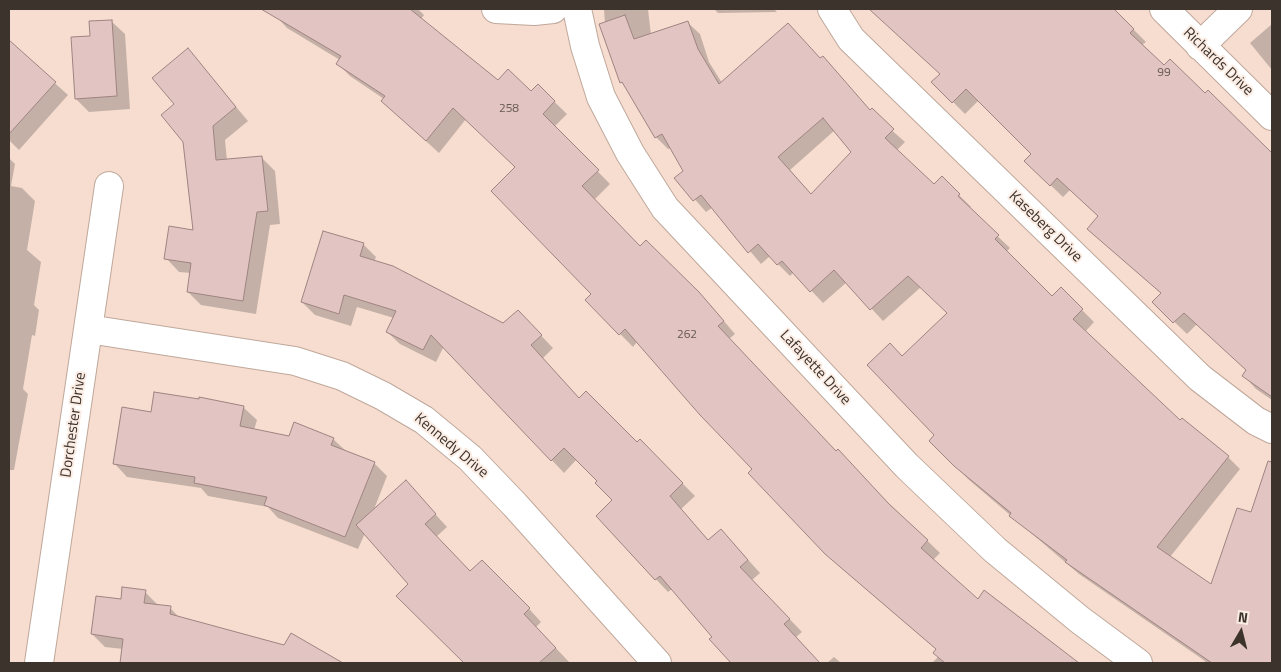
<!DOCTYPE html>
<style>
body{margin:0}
#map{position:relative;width:1281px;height:672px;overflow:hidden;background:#f6ddd0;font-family:"Titillium Web",sans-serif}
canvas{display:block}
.frame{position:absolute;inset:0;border:10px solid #3c332d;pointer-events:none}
.north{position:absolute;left:1216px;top:607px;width:50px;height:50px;-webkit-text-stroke:4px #fcede4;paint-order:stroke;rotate:8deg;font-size:14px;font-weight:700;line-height:20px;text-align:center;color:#3c332d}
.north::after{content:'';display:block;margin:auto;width:18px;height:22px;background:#3c332d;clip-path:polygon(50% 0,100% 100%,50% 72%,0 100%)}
</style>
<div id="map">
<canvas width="1281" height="672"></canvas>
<div class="frame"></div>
<div class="north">N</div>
</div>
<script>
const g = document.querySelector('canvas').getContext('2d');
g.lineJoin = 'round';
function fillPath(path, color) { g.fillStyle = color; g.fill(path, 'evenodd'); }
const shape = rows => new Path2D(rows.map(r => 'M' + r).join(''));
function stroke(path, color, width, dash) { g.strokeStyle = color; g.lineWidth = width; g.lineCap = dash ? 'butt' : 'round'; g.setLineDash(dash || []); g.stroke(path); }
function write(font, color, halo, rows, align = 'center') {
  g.font = font + ' "Titillium Web",sans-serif'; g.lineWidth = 4; g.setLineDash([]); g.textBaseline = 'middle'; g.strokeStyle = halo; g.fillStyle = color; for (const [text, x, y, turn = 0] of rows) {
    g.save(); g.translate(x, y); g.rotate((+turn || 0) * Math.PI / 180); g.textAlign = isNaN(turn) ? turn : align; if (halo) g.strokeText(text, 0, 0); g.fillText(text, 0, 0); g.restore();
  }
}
const shadow = shape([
 [264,9,418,9,424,15,421,19,498,82,531,93,538,86,567,114,554,127,610,184,594,200,641,247,646,242,711,306,735,334,729,339,836,452,940,553,933,560,978,600,1075,663,932,663,938,657,937,650,839,566,637,342,633,347,587,300,593,294,516,167,466,119,439,153,395,113,384,99,350,76,338,64,340,60,287,28,275,15],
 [604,9,648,9,651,35,687,22,700,34,709,62,722,83,821,59,870,111,905,142,896,151,934,186,942,178,971,207,969,209,1010,248,1006,252,1052,298,1061,289,1094,322,1085,332,1180,422,1228,457,1240,469,1170,557,1212,586,1252,514,1268,506,1272,493,1272,663,1205,663,1205,661,1079,574,968,479,931,441,936,436,903,357,948,313,921,287,883,321,847,282,823,303,794,272,790,276,770,256,761,264,713,207,706,212,676,178,685,171,671,148,668,149,656,137,627,88,621,82,605,24],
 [835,130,852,152,812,195,790,170],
 [714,9,774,9,777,12,718,13],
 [889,9,1098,9,1106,16,1113,9,1146,42,1142,45,1272,165,1272,400,1256,389,1244,376,1247,371,1197,324,1187,334,1154,302,1162,294,1088,229,1099,217,1070,190,1063,197,1038,173,1032,154,979,100,965,114,933,82,941,74,881,18],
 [111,21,125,34,130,109,89,112,76,99,92,37],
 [1272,24,1272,70,1250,43],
 [9,42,68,95,19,150,9,140],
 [188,50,248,121,225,140,227,161,261,157,275,171,280,224,270,225,256,314,201,305,188,292,191,273,179,272,166,258,194,231,185,142,176,104],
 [9,158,15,164,11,186,22,188,35,201,27,250,41,262,34,305,39,310,35,336,32,335,23,389,28,394,14,470,9,470],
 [363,244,376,257,374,262,504,324,530,324,553,348,542,359,580,399,637,444,640,441,695,496,681,509,709,541,733,543,760,573,752,580,802,632,796,637,819,663,732,663,711,639,714,637,672,589,668,592,597,516,614,500,599,481,577,459,564,473,444,346,436,362,400,344,387,332,394,318,357,307,351,326,315,315,302,302],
 [243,407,257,420,254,430,290,437,333,439,347,452,374,463,387,476,373,512,406,482,447,527,436,537,471,573,522,601,541,622,536,627,570,663,465,663,454,651,410,584,365,533,358,549,278,518,268,507,208,496,201,488,127,477,114,463,152,413],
 [145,592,158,605,170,608,180,618,285,646,292,635,340,663,122,663,123,649,105,647,92,634,122,600],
 [834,657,841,663,827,663]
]);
const building = shape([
 [261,9,410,9,498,80,508,69,531,91,538,84,555,101,543,114,599,170,582,186,640,246,646,240,699,292,724,321,718,326,836,451,838,449,889,504,928,540,921,548,978,599,984,590,1079,663,945,663,933,653,936,649,825,554,748,473,752,469,700,415,625,329,619,335,585,300,591,294,491,191,515,167,453,108,426,141,381,101,385,96,336,64,341,56,261,9],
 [869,9,1114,9,1134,29,1130,33,1164,65,1170,59,1205,93,1208,90,1272,153,1272,397,1242,376,1246,370,1184,313,1173,323,1152,302,1161,293,1087,229,1098,216,1057,178,1050,186,1024,161,1031,154,966,89,952,103,931,82,940,74,869,9],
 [625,15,634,39,688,21,698,49,719,84,788,23,820,58,823,56,870,110,872,108,894,129,885,138,934,184,942,176,960,194,958,196,999,235,995,239,1052,296,1061,287,1083,309,1073,319,1180,420,1182,418,1229,456,1157,547,1211,584,1237,508,1251,512,1268,461,1272,462,1272,663,1212,663,1065,562,1067,560,1009,516,1011,513,954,466,929,441,934,435,867,365,890,343,902,356,947,313,908,276,870,310,834,270,810,292,782,261,777,265,758,244,748,253,701,195,693,201,674,178,683,171,662,134,655,138,622,82,620,83,599,24,625,15],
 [823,118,851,152,811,194,778,157,823,118],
 [112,20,117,96,75,99,71,37,90,36,89,21,112,20],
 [9,40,56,82,9,134,9,40],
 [188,48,236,107,213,126,216,160,262,156,268,211,257,212,243,301,187,292,191,263,164,259,169,226,193,230,183,142,161,115,174,104,152,78,188,48],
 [323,231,364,243,360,256,393,266,503,323,518,310,542,335,531,345,579,398,586,391,637,442,640,439,683,483,670,496,708,540,721,529,748,560,740,567,790,619,784,624,820,663,731,663,709,639,712,637,660,576,655,580,596,516,612,500,595,483,597,481,564,448,551,461,431,335,423,350,386,332,396,311,344,295,339,314,301,302,323,231],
 [154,392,199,399,199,397,244,406,240,426,289,436,294,422,334,438,331,445,375,462,345,537,264,505,267,497,194,483,195,477,113,464,122,407,151,412,154,392],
 [406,480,436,514,425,524,470,571,482,560,530,608,524,614,556,648,539,663,464,663,396,596,408,584,356,525,406,480],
 [122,587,146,590,144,603,171,606,170,614,284,645,291,633,343,663,120,663,123,639,91,634,96,596,121,599,122,587]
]);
const minor = shape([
 [496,9,534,11,553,9],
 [577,9,585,46,601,97,630,153,665,208,907,466,995,550,1080,620,1138,663],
 [832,9,851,39,1200,378,1256,421,1272,429],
 [1164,9,1272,116],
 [1200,46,1238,9],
 [88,329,295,361,342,376,383,396,424,420,470,458,515,505,657,663],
 [39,663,109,186]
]);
const numberNames = [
 ["99",1164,73],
 ["258",509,109],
 ["262",687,335]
];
const streetNames = [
 ["Richards Drive",1218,62,44],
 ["Kaseberg Drive",1045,227,44],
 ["Lafayette Drive",815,368,47],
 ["Dorchester Drive",74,425,-82],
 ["Kennedy Drive",451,446,40]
];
fillPath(shadow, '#0003');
fillPath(building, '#e2c5c2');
stroke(building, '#9e8381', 1);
stroke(minor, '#bfa89b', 30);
stroke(minor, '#fff', 28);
write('12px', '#665852', null, numberNames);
write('15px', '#3c332d', '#fcede4', streetNames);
</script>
